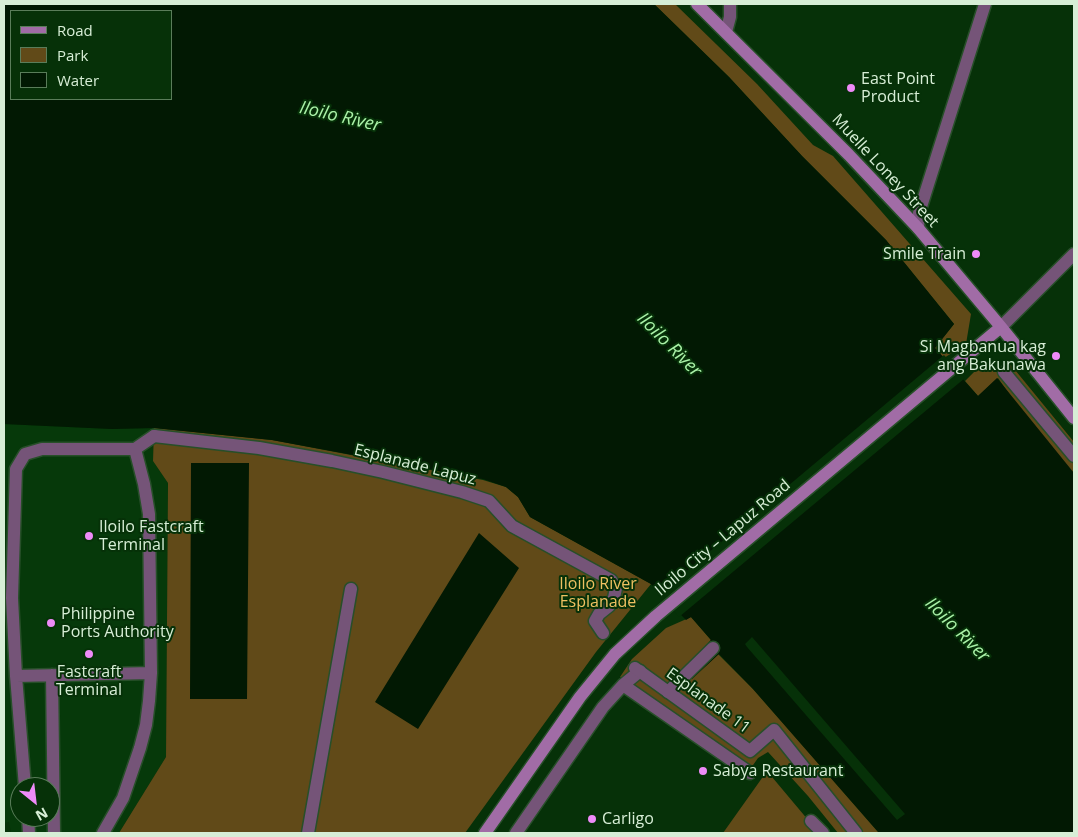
<!DOCTYPE html>
<meta charset="utf-8">
<style>
body{margin:0}
#map{position:relative;width:1078px;height:837px;overflow:hidden;background:#063108;font-family:"Open Sans",sans-serif}
canvas{display:block}
.frame{position:absolute;inset:0;border:5px solid #d7eed6;pointer-events:none}
.legend{position:absolute;left:10px;top:10px;width:162px;height:90px;box-sizing:border-box;background:#063108;border:1px solid #5a7d5a;margin:0;padding:6px 9px;list-style:none;font-size:15px;color:#d7eed6}
.legend li{display:flex;align-items:center;gap:10px;height:25px}
.legend b{width:25px;border:1px solid #5a7d5a}
.north{position:absolute;left:10px;top:777px;width:50px;height:50px;box-sizing:border-box;background:#063108;border:1px solid #5a7d5a;border-radius:50%;rotate:151deg;font-size:14px;font-weight:700;line-height:20px;text-align:center;color:#d7eed6}
.north::after{content:'';display:block;margin:auto;width:18px;height:22px;background:#ee8bf8;clip-path:polygon(50% 0,100% 100%,50% 72%,0 100%)}
</style>
<div id="map">
<canvas width="1078" height="837"></canvas>
<div class="frame"></div>
<ul class="legend">
<li><b style="height:6px;background:#a16ca6"></b>Road</li>
<li><b style="height:14px;background:#614a18"></b>Park</li>
<li><b style="height:14px;background:#021903"></b>Water</li>
</ul>
<div class="north">N</div>
</div>
<script>
const g = document.querySelector('canvas').getContext('2d');
g.lineJoin = 'round';
function fillPath(path, color) { g.fillStyle = color; g.fill(path, 'evenodd'); }
const shape = rows => new Path2D(rows.map(r => 'M' + r).join(''));
function stroke(path, color, width, dash) { g.strokeStyle = color; g.lineWidth = width; g.lineCap = dash ? 'butt' : 'round'; g.setLineDash(dash || []); g.stroke(path); }
function write(font, color, halo, rows, align = 'center') {
  g.font = font + ' "Open Sans",sans-serif'; g.lineWidth = 4; g.setLineDash([]); g.textBaseline = 'middle'; g.strokeStyle = halo; g.fillStyle = color; for (const [text, x, y, turn = 0] of rows) {
    g.save(); g.translate(x, y); g.rotate((+turn || 0) * Math.PI / 180); g.textAlign = isNaN(turn) ? turn : align; if (halo) g.strokeText(text, 0, 0); g.fillText(text, 0, 0); g.restore();
  }
}
const built = shape([
 [4,424,112,429,154,428,153,461,168,483,166,757,119,833,11,833,9,822,4,823],
 [20,787,50,787,50,817,20,817]
]);
const green = shape([
 [654,4,675,4,757,84,813,145,833,156,971,314,966,344,944,358,935,348,954,324,886,240,802,156,729,77],
 [1011,365,1074,442,1074,488,998,378,978,396,965,381,976,370],
 [154,428,272,440,483,480,506,487,518,497,530,517,651,584,596,652,465,833,119,833,166,757,168,483,153,461],
 [691,617,711,640,682,669,718,654,753,689,879,833,838,833,808,796,768,752,758,758,751,768,632,683,620,677,632,659,666,628],
 [767,771,819,833,723,833]
]);
const water = shape([
 [4,4,654,4,729,77,802,156,886,240,954,324,935,348,978,396,997,378,1074,473,1074,833,879,833,753,689,719,654,692,679,682,669,711,640,691,617,686,620,651,584,530,517,518,497,506,487,483,479,272,440,154,428,112,429,4,424],
 [11,11,171,11,171,99,11,99],
 [191,463,249,463,247,699,190,699],
 [479,533,519,568,418,729,375,702]
]);
const pier = shape([
 [944,355,965,378,679,617,658,595],
 [752,637,905,814,897,820,747,647,745,644]
]);
const service = shape([
 [135,449,154,436],
 [52,675,54,833],
 [16,676,151,673],
 [623,685,750,773],
 [668,692,713,648],
 [25,787,16,676,12,598,16,469,25,454,42,449,135,449,144,484,149,514,151,673,149,701,146,725,140,748,123,798,103,833],
 [28,817,29,833],
 [811,821,823,833],
 [308,833,351,589],
 [516,833,603,707,623,685,640,671]
]);
const pedestrian = shape([
 [1004,372,1074,456],
 [154,436,259,448,332,461,383,472,462,492,489,501,512,526,611,580,616,588,614,598,609,606,599,614,595,621,603,633],
 [635,668,750,751,774,730,856,833]
]);
const minor = shape([
 [726,32,730,17,730,4],
 [918,228,919,213,985,4]
]);
const tertiary = shape([
 [1001,327,1074,254]
]);
const secondary = shape([
 [697,4,849,155,918,228,1001,327,1074,418],
 [485,833,580,697,615,654,656,616,1001,327]
]);
const markers = [
 [851,88,5,"#ee8bf8"],
 [976,254,5,"#ee8bf8"],
 [1056,356,5,"#ee8bf8"],
 [89,536,5,"#ee8bf8"],
 [51,623,5,"#ee8bf8"],
 [89,654,5,"#ee8bf8"],
 [703,771,5,"#ee8bf8"],
 [592,819,5,"#ee8bf8"]
];
const poiNames = [
 ["East Point",861,79],
 ["Product",861,97],
 ["Smile Train",966,254,"right"],
 ["Si Magbanua kag",1046,347,"right"],
 ["ang Bakunawa",1046,365,"right"],
 ["Iloilo Fastcraft",99,527],
 ["Terminal",99,545],
 ["Philippine",61,614],
 ["Ports Authority",61,632],
 ["Fastcraft",89,672,"center"],
 ["Terminal",89,690,"center"],
 ["Sabya Restaurant",713,771],
 ["Carligo",602,819]
];
const streetNames = [
 ["Muelle Loney Street",885,171,47],
 ["Esplanade Lapuz",415,465,14],
 ["Iloilo City – Lapuz Road",723,538,-40],
 ["Esplanade 11",708,701,36]
];
const parkNames = [
 ["Iloilo River",598,584],
 ["Esplanade",598,602]
];
const waterNames = [
 ["Iloilo River",340,117,13],
 ["Iloilo River",669,345,45],
 ["Iloilo River",957,630,45]
];
fillPath(built, '#06390a');
fillPath(green, '#614a18');
fillPath(water, '#021903');
fillPath(pier, '#063108');
stroke(service, '#274f29', 15);
stroke(pedestrian, '#274f29', 15);
stroke(minor, '#274f29', 15);
stroke(tertiary, '#274f29', 15);
stroke(secondary, '#274f29', 15);
stroke(service, '#755478', 12);
stroke(pedestrian, '#755478', 12);
stroke(minor, '#755478', 12);
stroke(tertiary, '#755478', 12);
stroke(secondary, '#a16ca6', 12);
for (const [x, y, r, color] of markers) { const dot = new Path2D(); dot.arc(x, y, r, 0, 2 * Math.PI); g.fillStyle = color; g.fill(dot); stroke(dot, '#063108', 2); }
write('16px', '#d7eed6', '#063108', poiNames, 'left');
write('16px', '#d7eed6', '#063108', streetNames);
write('16px', '#eec062', '#063108', parkNames);
write('italic 18px', '#aaf2a8', '#063108', waterNames);
</script>
